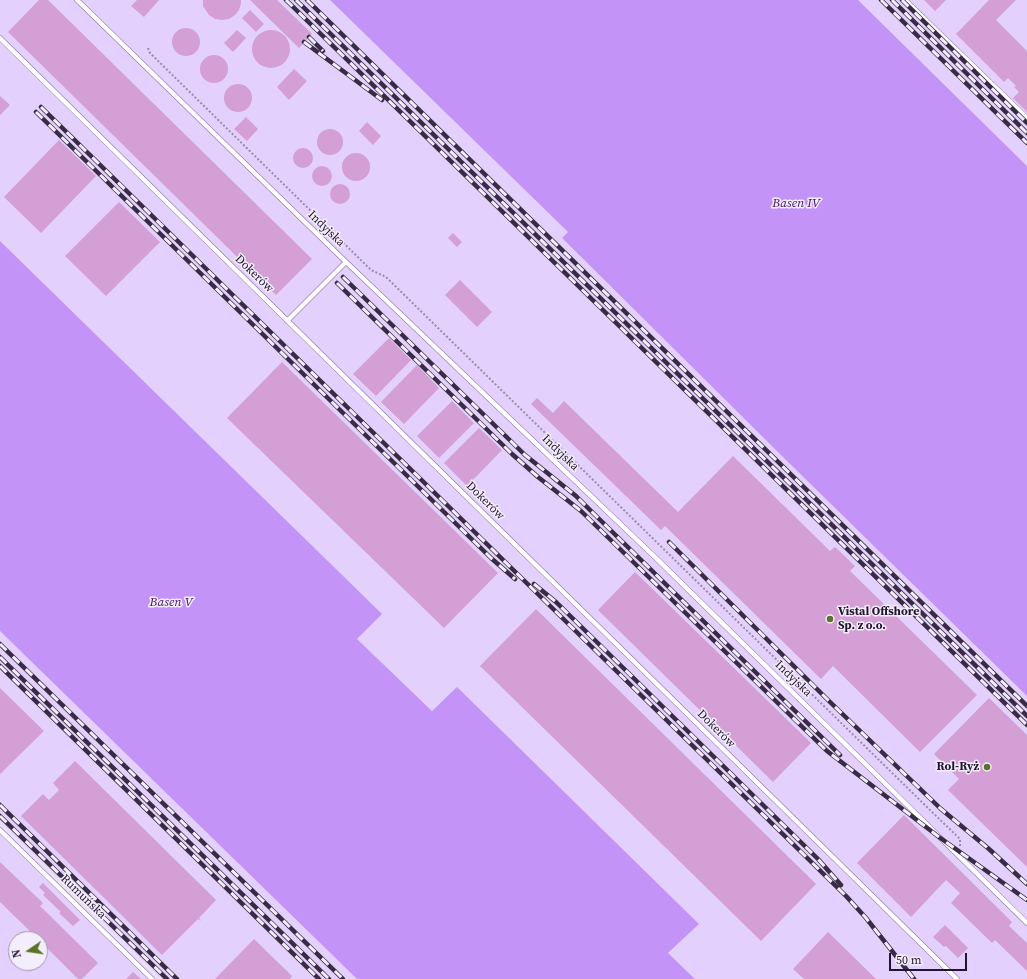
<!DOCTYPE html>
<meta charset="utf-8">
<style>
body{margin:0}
#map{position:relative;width:1027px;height:979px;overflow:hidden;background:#eadef9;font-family:"Source Serif 4",serif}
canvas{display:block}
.north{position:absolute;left:8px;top:931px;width:40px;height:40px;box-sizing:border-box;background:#f4eefc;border:1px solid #a098aa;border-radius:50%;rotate:257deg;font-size:11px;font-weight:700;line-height:16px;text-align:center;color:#22162e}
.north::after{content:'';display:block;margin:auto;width:14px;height:18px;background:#597225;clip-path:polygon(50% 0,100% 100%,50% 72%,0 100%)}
.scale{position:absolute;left:889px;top:953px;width:78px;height:18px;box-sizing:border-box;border:2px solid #22162e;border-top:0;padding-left:5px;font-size:12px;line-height:14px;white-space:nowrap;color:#22162e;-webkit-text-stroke:3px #f4eefc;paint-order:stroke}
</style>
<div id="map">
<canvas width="1027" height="979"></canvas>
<div class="north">N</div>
<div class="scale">50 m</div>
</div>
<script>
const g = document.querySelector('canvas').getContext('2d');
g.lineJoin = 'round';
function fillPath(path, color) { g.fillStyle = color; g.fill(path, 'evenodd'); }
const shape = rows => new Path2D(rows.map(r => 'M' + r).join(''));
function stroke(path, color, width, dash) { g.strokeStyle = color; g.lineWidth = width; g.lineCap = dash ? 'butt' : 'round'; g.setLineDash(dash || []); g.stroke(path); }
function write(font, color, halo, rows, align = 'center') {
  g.font = font + ' "Source Serif 4",serif'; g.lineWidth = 3; g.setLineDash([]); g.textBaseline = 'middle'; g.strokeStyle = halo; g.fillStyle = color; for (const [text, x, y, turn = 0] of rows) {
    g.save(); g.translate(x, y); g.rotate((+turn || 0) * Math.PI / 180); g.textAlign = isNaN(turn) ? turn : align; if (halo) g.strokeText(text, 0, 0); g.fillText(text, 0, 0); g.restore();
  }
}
const built = shape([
 [0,0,330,0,568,232,562,238,785,459,1027,696,1027,979,695,979,668,953,699,924,457,688,432,711,357,639,381,614,0,241],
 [858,0,1027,0,1027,166],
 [0,631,357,979,162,979,0,821],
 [0,826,152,979,0,979],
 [16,939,40,939,40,963,16,963]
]);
const water = shape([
 [330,0,858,0,1027,166,1027,696,785,459,562,238,568,232],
 [0,241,382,614,357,639,432,711,457,687,699,924,668,953,695,979,357,979,0,631]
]);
const building = shape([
 [39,0,48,0,312,259,276,295,8,32],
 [137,0,159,0,144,17,131,6],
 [203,0,241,0,241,3,239,10,235,15,229,19,222,20,215,19,209,15,203,6],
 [250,0,277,0,312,34,299,48],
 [924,0,946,0,935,11],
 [989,0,1016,0,996,20,1027,51,1027,112,1013,98,1019,92,1014,87,1016,86,1008,78,1004,82,956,34],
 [250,10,264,24,256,32,242,18],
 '172 42a14 14 0 1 1 28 0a14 14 0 1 1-28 0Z',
 '252 49a19 19 0 1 1 38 0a19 19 0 1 1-38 0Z',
 [237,30,246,38,233,52,224,43],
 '200 69a14 14 0 1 1 28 0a14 14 0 1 1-28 0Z',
 [294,69,307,81,289,100,277,87],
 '224 98a14 14 0 1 1 28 0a14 14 0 1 1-28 0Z',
 [0,96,10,105,0,115],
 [246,117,258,129,247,141,234,129],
 [367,122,381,136,373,145,359,131],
 '317 142a13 13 0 1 1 26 0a13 13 0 1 1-26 0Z',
 [59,140,96,176,41,233,4,197],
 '293 158a10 10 0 1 1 20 0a10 10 0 1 1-20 0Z',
 '342 167a14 14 0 1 1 28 0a14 14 0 1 1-28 0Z',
 '312 176a10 10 0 1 1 20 0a10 10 0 1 1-20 0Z',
 '330 194a10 10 0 1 1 20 0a10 10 0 1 1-20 0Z',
 [119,202,160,242,106,296,65,256],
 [453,233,462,242,457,247,448,238],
 [460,280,492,312,477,327,445,295],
 [389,338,411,360,376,396,353,374],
 [282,362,498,573,444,628,227,418],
 [417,365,439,388,404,424,381,402],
 [537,398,553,413,564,401,678,512,733,456,830,551,835,547,855,566,850,571,977,695,920,752,833,666,821,679,665,526,661,530,531,404],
 [452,401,474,423,439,458,417,436],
 [479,428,502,450,467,486,444,463],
 [635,572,811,743,773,782,598,610],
 [536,609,816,884,761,941,480,666],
 [0,688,44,731,0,774],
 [989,698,1027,735,1027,867,948,790,959,779,934,754],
 [75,761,216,900,199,918,201,921,198,919,162,955,21,816,43,794,49,800,59,790,53,783],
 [904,815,1012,922,1009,926,1027,943,1027,971,995,940,992,943,951,903,960,893,946,880,911,917,857,863],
 [0,862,43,903,40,906,98,963,82,979,78,979,40,941,40,939,38,939,0,902],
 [43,883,80,920,73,926,59,913,61,912,43,895,45,893,39,887],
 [945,925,968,948,958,958,946,946,944,947,933,937],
 [828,932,876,979,804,979,793,969],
 [254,939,292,976,290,979,215,979],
 [133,972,141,979,126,979]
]);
const path = shape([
 [148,48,150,53,371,270,386,277,931,811,960,839,960,847]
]);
const service = shape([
 [77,0,346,262,658,560,1027,923],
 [905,0,1027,118],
 [0,38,957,979],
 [287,321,346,262],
 [0,830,152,979]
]);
const rail = shape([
 [286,0,1027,725],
 [296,0,1027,716],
 [307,0,1027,706],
 [881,0,1027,143],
 [892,0,1027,133],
 [902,0,1027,123],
 [309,37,323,51],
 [304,42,382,100],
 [41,107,846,896,866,918,914,979],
 [36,112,491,558,515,579],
 [343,277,525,455,576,496,589,509,840,755],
 [337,283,512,454,538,477,581,511,827,751,939,837,1027,900],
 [669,542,830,702,941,809,989,849,1027,884],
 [534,584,556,602,818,859,841,885],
 [0,644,343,979],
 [0,657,329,979],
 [0,666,319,979],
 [0,805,177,979],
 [0,816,167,979]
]);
const markers = [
 [830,619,4,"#597225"],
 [987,767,4,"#597225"]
];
const streetNames = [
 ["Indyjska",326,229,44],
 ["Dokerów",254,274,44],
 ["Indyjska",560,453,44],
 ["Dokerów",485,501,45],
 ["Indyjska",793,679,44],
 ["Dokerów",716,729,45],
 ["Rumuńska",83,897,44]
];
const poiNames = [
 ["Vistal Offshore",838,612],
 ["Sp. z o.o.",838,626],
 ["Rol-Ryż",979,767,"right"]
];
const waterNames = [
 ["Basen IV",796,204],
 ["Basen V",171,603]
];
fillPath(built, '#e4d0fc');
fillPath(water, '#c493f8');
fillPath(building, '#d49fd5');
stroke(service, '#886ba8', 5.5);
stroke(path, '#998da7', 2, [2, 2]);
stroke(service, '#fff', 4.5);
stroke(rail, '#382c45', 4.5);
stroke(rail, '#f4eefc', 3, [9]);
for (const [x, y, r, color] of markers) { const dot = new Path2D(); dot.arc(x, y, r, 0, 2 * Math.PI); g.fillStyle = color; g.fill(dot); stroke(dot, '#f4eefc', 1.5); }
write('12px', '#22162e', '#f4eefc', streetNames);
write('bold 12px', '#22162e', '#f4eefc', poiNames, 'left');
write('italic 13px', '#441069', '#f4eefc', waterNames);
</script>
